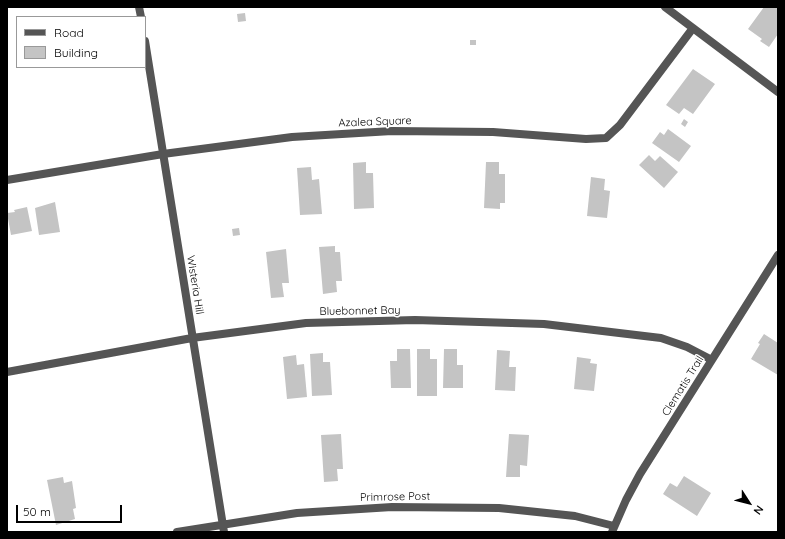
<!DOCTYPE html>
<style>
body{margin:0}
#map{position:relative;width:785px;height:539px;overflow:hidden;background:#fff;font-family:Quicksand,sans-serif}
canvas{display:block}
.frame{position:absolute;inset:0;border:8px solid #000;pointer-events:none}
.legend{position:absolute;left:16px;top:16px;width:130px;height:52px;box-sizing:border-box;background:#fff;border:1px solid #999;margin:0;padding:5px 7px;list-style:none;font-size:12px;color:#000}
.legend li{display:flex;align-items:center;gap:8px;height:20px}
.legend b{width:20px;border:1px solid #999}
.north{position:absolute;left:729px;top:483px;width:40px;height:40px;-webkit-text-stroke:3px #fff;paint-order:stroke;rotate:126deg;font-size:11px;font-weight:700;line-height:16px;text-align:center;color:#000}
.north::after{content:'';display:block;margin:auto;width:14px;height:18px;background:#000;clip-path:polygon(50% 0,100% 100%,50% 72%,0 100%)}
.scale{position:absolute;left:16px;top:505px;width:106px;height:18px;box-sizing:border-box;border:2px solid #000;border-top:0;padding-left:5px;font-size:12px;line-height:14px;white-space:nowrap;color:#000;-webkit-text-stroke:3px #fff;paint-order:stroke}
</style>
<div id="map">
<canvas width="785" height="539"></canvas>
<div class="frame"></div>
<ul class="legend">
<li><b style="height:5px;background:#555"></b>Road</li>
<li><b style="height:11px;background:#c4c4c4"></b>Building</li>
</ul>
<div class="north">N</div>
<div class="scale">50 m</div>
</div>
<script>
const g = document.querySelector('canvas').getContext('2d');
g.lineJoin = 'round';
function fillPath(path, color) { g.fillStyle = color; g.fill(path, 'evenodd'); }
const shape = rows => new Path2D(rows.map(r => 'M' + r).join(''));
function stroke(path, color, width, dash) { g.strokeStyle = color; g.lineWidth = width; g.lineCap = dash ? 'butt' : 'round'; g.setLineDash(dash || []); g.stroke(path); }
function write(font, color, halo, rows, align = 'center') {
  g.font = font + ' Quicksand,sans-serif'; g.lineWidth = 3; g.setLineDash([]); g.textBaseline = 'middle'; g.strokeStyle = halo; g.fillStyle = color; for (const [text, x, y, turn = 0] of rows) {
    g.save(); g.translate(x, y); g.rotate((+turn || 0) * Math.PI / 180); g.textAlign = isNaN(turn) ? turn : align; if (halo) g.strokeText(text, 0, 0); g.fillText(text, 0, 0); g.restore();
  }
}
const building = shape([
 [764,7,778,7,778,34,769,47,760,41,762,39,748,29],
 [245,13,246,21,238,22,237,14],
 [470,40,476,40,476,45,470,45],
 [693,69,715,84,693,114,684,108,679,114,666,105],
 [684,119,688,122,685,127,681,124],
 [668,129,691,146,679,162,652,143,660,132,664,135],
 [649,155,655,161,660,156,678,172,664,188,639,165],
 [366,162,366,173,373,173,374,208,354,209,353,163],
 [486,162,499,162,499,174,505,174,505,203,500,203,500,209,484,208],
 [311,167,312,180,319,179,322,214,300,215,297,168],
 [591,177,605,179,604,190,610,191,607,218,587,216],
 [55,202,60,232,39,235,35,208],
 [27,207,32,231,11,235,7,213,15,212,14,210],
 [239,228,240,235,233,236,232,229],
 [335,246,335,252,340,252,342,281,336,281,337,292,323,294,319,247],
 [286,249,289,283,282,283,284,297,271,298,266,252],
 [764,334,778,343,778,375,751,359,760,344,758,343],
 [397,349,410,349,411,388,391,388,390,361,397,361],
 [417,349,430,349,430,359,437,359,437,396,417,396],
 [444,349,457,349,457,365,463,365,463,388,443,388],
 [497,350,510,351,509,367,516,367,515,391,495,390],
 [323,353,323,362,330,362,332,395,312,396,310,354],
 [296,355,297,365,304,364,307,397,287,399,283,357],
 [577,357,591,359,590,363,597,364,594,391,574,389],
 [341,434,343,469,337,469,338,481,324,482,321,435],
 [509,434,529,435,527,466,520,465,520,477,506,477],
 [684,476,711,493,697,516,663,494,670,483,677,487],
 [63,477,64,483,72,481,76,508,73,509,75,519,56,525,47,480]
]);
const street = shape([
 [139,7,141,17],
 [665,7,778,92],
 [145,41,224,532],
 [7,180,163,154,292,137,392,131,493,132,586,139,606,138,620,125,693,28],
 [7,372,192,338,306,323,415,320,544,324,661,338,687,347,712,360],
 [177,532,297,513,392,507,499,508,575,516,614,526],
 [612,532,626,500,640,474,778,255]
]);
const streetNames = [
 ["Azalea Square",375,122,-2],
 ["Wisteria Hill",195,285,81],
 ["Bluebonnet Bay",360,311,-1],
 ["Clematis Trail",683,386,-58],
 ["Primrose Post",395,497,-1]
];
fillPath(building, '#c4c4c4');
stroke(street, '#555', 8);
write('11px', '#000', '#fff', streetNames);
</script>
